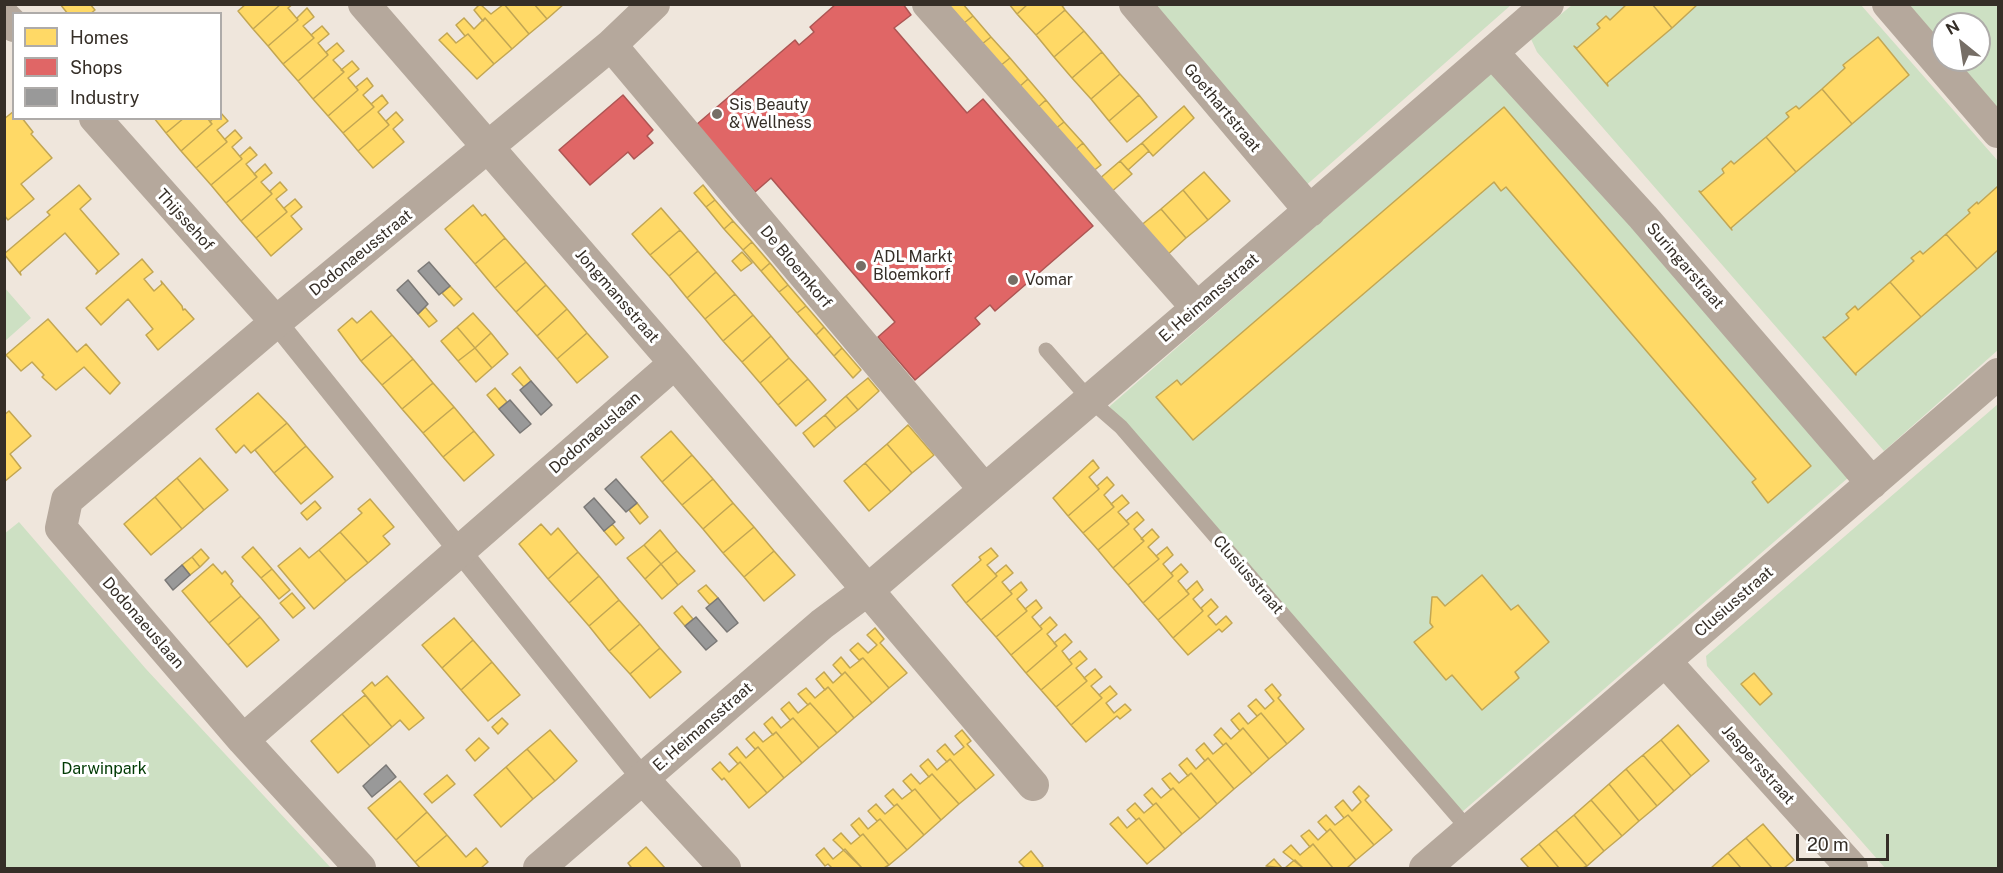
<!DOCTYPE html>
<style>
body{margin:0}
#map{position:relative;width:2003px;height:873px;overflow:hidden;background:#efe6dc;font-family:"Public Sans",sans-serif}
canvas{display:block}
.frame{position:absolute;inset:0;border:6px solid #352e27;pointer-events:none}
.legend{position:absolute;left:12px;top:12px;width:210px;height:108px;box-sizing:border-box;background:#fff;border:2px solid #aeaba9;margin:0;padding:8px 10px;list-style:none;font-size:18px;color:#352e27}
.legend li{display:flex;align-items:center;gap:12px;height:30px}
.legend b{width:30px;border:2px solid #aeaba9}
.north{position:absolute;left:1931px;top:12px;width:60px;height:60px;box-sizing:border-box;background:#fff;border:2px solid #aeaba9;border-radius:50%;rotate:330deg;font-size:16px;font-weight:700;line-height:24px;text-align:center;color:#352e27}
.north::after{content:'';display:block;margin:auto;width:21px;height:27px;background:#766e66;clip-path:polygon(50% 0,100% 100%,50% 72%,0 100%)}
.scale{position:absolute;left:1796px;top:834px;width:93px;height:27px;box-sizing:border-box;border:3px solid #352e27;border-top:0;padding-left:8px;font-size:18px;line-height:21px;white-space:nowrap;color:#352e27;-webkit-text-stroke:4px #fff;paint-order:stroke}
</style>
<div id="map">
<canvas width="2003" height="873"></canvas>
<div class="frame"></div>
<ul class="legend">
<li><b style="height:16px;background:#ffd966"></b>Homes</li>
<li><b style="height:16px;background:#e06666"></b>Shops</li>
<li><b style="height:16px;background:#999"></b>Industry</li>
</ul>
<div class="north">N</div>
<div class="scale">20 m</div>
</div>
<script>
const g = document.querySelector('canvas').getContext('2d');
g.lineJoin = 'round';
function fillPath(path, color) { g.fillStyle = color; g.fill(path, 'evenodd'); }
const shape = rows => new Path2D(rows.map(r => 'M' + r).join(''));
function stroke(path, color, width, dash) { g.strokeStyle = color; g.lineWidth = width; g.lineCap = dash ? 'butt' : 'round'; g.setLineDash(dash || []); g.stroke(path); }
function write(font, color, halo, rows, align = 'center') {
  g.font = font + ' "Public Sans",sans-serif'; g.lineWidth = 6; g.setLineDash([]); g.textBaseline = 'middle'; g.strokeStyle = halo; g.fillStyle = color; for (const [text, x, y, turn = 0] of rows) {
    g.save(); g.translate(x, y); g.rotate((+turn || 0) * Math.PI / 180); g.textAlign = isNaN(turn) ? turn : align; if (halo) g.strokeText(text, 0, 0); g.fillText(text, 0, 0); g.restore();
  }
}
const green = shape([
 [1144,5,1511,5,1303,188],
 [1572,5,1861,5,1998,161,1998,350,1884,451,1537,52,1531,39],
 [1900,5,1998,5,1998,121,1946,60,1979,60,1979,24,1943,24,1943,56],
 [1500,72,1849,477,1462,812,1107,418,1110,406,1491,73],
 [4,287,31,318,5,341,4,341],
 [1998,404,1998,868,1885,868,1707,666,1706,656],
 [19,522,146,669,331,868,5,868,4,534]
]);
const homes = shape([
 [60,4,90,4,95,10,90,14,68,14,60,4],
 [246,4,281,4,253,29,238,11,246,4],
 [281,4,293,4,288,8,298,20,268,46,253,29,281,4],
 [480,4,491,14,504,4,529,34,512,49,485,18,483,21,474,10,480,4],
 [504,4,534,4,547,19,529,34,504,4],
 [534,4,564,4,547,19,534,4],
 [948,4,963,4,973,16,964,23,948,4],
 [1009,4,1028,4,1017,14,1009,4],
 [1028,4,1061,4,1065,10,1036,35,1017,14,1028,4],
 [1627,4,1652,4,1672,28,1607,83,1608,86,1574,46,1577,48,1600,28,1597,24,1606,16,1610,20,1627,4],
 [1652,4,1698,4,1672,28,1652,4],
 [307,8,314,17,303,26,314,38,283,64,268,46,298,20,297,18,307,8],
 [1065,10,1084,31,1054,57,1036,35,1065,10],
 [973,16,991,37,982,44,964,23,973,16],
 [464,18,474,29,485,18,512,49,494,64,468,34,465,36,456,25,464,18],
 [322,26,329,34,318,43,328,55,298,81,283,64,314,38,311,35,322,26],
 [1084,31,1102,52,1072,78,1054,57,1084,31],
 [447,33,456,43,468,34,494,64,477,79,439,40,447,33],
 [991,37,1010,58,1000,66,982,44,991,37],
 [1878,37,1909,75,1852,124,1822,89,1845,68,1843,65,1878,37],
 [337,43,344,51,333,60,344,72,313,99,298,81,328,55,326,52,337,43],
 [1102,52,1120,74,1091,99,1072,78,1102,52],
 [1010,58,1028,79,1019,87,1000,66,1010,58],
 [352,61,359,69,348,78,358,90,328,116,313,99,344,72,341,70,352,61],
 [1120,74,1139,95,1109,121,1091,99,1120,74],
 [367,78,373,86,363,95,374,107,343,133,328,116,358,90,356,87,367,78],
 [1028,79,1046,100,1037,108,1019,87,1028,79],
 [1822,89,1852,124,1796,172,1766,137,1789,117,1786,113,1796,106,1799,109,1822,89],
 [382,95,388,103,378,112,389,125,358,151,343,133,374,107,371,104,382,95],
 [1139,95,1157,117,1127,142,1109,121,1139,95],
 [1046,100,1064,122,1055,129,1037,108,1046,100],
 [1184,106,1194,118,1153,156,1142,143,1184,106],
 [1504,107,1811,466,1768,503,1752,482,1756,479,1506,187,1501,191,1494,182,1193,440,1156,397,1177,380,1181,385,1504,107],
 [14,111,14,118,22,118,33,132,31,134,52,158,21,184,34,199,8,220,4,215,4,119,14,111],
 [220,112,228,121,217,130,227,142,196,168,181,151,212,124,210,122,213,118,220,118,220,112],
 [396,112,403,120,393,129,404,142,373,168,358,151,389,125,386,121,396,112],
 [154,118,184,118,166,133,154,118],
 [184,118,207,118,212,124,181,151,166,133,184,118],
 [1064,122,1083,143,1074,151,1055,129,1064,122],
 [235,130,242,138,232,147,242,159,211,185,196,168,227,142,225,139,235,130],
 [1766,137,1796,172,1731,228,1732,230,1699,191,1701,192,1724,173,1722,169,1731,161,1734,164,1766,137],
 [1083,143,1101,165,1092,172,1074,151,1083,143],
 [1142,143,1149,151,1128,170,1120,161,1142,143],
 [250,147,257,155,246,164,257,177,226,203,211,185,242,159,240,156,250,147],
 [1120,161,1132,174,1110,193,1098,180,1120,161],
 [265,164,272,173,261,182,272,194,241,221,226,203,257,177,254,174,265,164],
 [1204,172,1230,201,1208,220,1183,190,1204,172],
 [280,182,287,190,276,199,287,212,256,238,241,221,272,194,270,191,280,182],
 [79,185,91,199,80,209,119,254,96,274,98,271,65,233,20,272,21,275,4,254,50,215,47,212,79,185],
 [703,185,715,200,706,207,694,193,703,185],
 [1998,186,1998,250,1977,269,1946,234,1970,213,1968,210,1977,202,1978,204,1998,186],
 [1183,190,1208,220,1186,238,1161,209,1183,190],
 [295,199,302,207,291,216,302,229,271,256,256,238,287,212,284,208,295,199],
 [715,200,733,221,724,229,706,207,715,200],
 [473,205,482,216,485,214,505,238,475,264,445,229,473,205],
 [661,208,680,230,650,255,632,234,661,208],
 [1161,209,1186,238,1165,257,1139,227,1161,209],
 [733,221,752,242,743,250,724,229,733,221],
 [680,230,698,251,669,276,650,255,680,230],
 [1946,234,1977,269,1921,317,1890,282,1914,261,1911,258,1920,251,1923,254,1946,234],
 [505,238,526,262,495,288,475,264,505,238],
 [752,242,770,263,761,271,743,250,752,242],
 [698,251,716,272,687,298,669,276,698,251],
 [742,252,752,263,741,271,732,261,742,252],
 [142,259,153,272,144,279,154,291,162,284,161,281,182,306,183,310,185,309,194,319,158,350,146,335,153,329,128,299,101,325,86,308,142,259],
 [526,262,546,285,516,312,495,288,526,262],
 [770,263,788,285,779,292,761,271,770,263],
 [716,272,735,294,705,319,687,298,716,272],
 [1890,282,1921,317,1856,373,1856,375,1823,337,1825,338,1849,318,1846,314,1855,306,1858,310,1890,282],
 [546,285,567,309,537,336,516,312,546,285],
 [788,285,806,306,797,313,779,292,788,285],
 [450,286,462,299,454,306,442,293,450,286],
 [735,294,753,315,723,341,705,319,735,294],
 [806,306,824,327,816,335,797,313,806,306],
 [425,307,437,321,429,327,418,314,425,307],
 [567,309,587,333,557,359,537,336,567,309],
 [371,311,392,335,361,361,338,330,352,318,357,323,371,311],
 [473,313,491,333,475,348,457,327,473,313],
 [753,315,771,336,742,362,723,341,753,315],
 [48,319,77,352,86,344,120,383,110,394,84,367,56,390,42,377,44,375,32,362,21,371,6,355,48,319],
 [457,327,475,348,458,361,441,341,457,327],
 [824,327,842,348,834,356,816,335,824,327],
 [491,333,508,354,492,368,475,348,491,333],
 [587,333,608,357,577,383,557,359,587,333],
 [392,335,413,359,382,385,361,361,392,335],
 [771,336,789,358,760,383,742,362,771,336],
 [475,348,492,368,476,382,458,361,475,348],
 [842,348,861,370,853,378,834,356,842,348],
 [789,358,808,379,778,405,760,383,789,358],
 [413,359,433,383,402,409,382,385,413,359],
 [520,367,531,381,524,387,512,374,520,367],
 [868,378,879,391,858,410,846,396,868,378],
 [808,379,826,400,796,426,778,405,808,379],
 [433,383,454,407,423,433,402,409,433,383],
 [495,388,507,402,499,409,487,395,495,388],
 [258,393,287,423,251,453,244,445,236,453,216,429,258,393],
 [846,396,858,410,836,428,825,415,846,396],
 [454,407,474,431,443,457,423,433,454,407],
 [9,411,31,436,10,454,21,468,4,482,4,415,9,411],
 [825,415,836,428,814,447,803,433,825,415],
 [287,423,306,446,274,473,255,450,287,423],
 [908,425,934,455,912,473,887,444,908,425],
 [474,431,494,455,464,481,443,457,474,431],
 [671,431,692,455,662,482,641,457,671,431],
 [887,444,912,473,891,492,865,463,887,444],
 [306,446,333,477,301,504,274,473,306,446],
 [692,455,713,479,682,505,662,482,692,455],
 [200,458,228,490,204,510,177,478,200,458],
 [1093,460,1099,468,1089,477,1099,489,1068,516,1053,498,1093,460],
 [865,463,891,492,869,511,844,481,865,463],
 [1107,477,1114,485,1104,495,1114,507,1083,533,1068,516,1099,489,1097,486,1107,477],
 [177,478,204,510,182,529,155,497,177,478],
 [713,479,733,503,703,529,682,505,713,479],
 [1122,495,1129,503,1118,512,1129,524,1098,550,1083,533,1114,507,1111,504,1122,495],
 [155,497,182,529,151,555,124,524,155,497],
 [370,499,394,527,383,536,390,544,368,563,340,532,362,513,358,509,370,499],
 [315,501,321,508,307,520,301,513,315,501],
 [637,503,648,517,640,524,629,510,637,503],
 [733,503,754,527,723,553,703,529,733,503],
 [1137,512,1144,520,1134,529,1144,541,1113,568,1098,550,1129,524,1126,521,1137,512],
 [541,524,551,535,558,528,578,552,548,579,519,544,541,524],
 [612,524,624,538,616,545,604,531,612,524],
 [754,527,774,551,744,577,723,553,754,527],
 [1152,529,1159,537,1148,547,1159,559,1128,585,1113,568,1144,541,1141,539,1152,529],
 [660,530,677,551,661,564,644,545,660,530],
 [340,532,368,563,346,581,319,550,340,532],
 [644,545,661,564,645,579,627,558,644,545],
 [253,547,272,569,261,578,242,557,253,547],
 [1167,547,1173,555,1163,564,1173,576,1143,603,1128,585,1159,559,1156,556,1167,547],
 [300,548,309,558,319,550,346,581,314,609,278,566,300,548],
 [991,548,998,556,987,565,997,576,966,603,952,585,981,560,979,557,991,548],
 [201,549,209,558,200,567,192,557,201,549],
 [677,551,695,571,678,585,661,564,677,551],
 [774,551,795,575,764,601,744,577,774,551],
 [578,552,599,576,569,603,548,579,578,552],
 [192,557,200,567,190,575,182,565,192,557],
 [213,564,222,574,225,571,233,581,231,584,241,596,209,623,182,591,213,564],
 [661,564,678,585,662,599,645,579,661,564],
 [1181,564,1188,572,1178,581,1189,594,1158,620,1143,603,1173,576,1171,573,1181,564],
 [1006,565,1013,573,1002,582,1012,594,981,620,966,603,997,576,995,574,1006,565],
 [272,569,290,590,279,599,261,578,272,569],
 [1482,575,1511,610,1518,605,1549,642,1515,672,1519,678,1482,710,1452,675,1446,680,1414,642,1433,627,1430,623,1432,597,1437,597,1445,606,1482,575],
 [599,576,619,600,589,626,569,603,599,576],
 [1197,581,1203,590,1193,599,1203,611,1173,638,1158,620,1189,594,1186,591,1197,581],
 [1021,582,1027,590,1017,599,1027,611,996,637,981,620,1012,594,1010,591,1021,582],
 [706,585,718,598,710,605,698,591,706,585],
 [292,593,305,608,293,618,280,603,292,593],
 [241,596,260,617,228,645,209,623,241,596],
 [1211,599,1218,607,1208,616,1216,625,1226,616,1232,623,1222,632,1219,629,1188,655,1173,638,1203,611,1201,608,1211,599],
 [619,600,640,624,609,651,589,626,619,600],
 [1036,600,1042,608,1032,617,1042,629,1011,655,996,637,1027,611,1025,609,1036,600],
 [682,606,693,619,685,626,674,613,682,606],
 [260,617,279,640,247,667,228,645,260,617],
 [1050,617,1057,625,1047,634,1057,646,1026,673,1011,655,1042,629,1040,626,1050,617],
 [454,618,473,640,442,668,422,645,454,618],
 [640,624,660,648,630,674,609,651,640,624],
 [875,628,884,639,880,643,907,673,889,688,863,658,859,660,850,650,858,643,868,653,877,645,867,635,875,628],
 [1065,634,1072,642,1062,651,1072,664,1041,690,1026,673,1057,646,1054,643,1065,634],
 [473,640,492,662,461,690,442,668,473,640],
 [660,648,681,672,650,698,630,674,660,648],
 [1080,651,1087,659,1076,668,1087,681,1056,707,1041,690,1072,664,1069,660,1080,651],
 [841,657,850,668,863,658,889,688,872,703,845,672,842,675,833,665,841,657],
 [492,662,520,695,488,721,461,690,492,662],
 [1095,669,1102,677,1091,686,1102,698,1071,725,1056,707,1087,681,1084,678,1095,669],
 [824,672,833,683,845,672,872,703,854,718,828,687,825,690,816,679,824,672],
 [1754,673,1772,694,1760,705,1741,684,1754,673],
 [387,676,424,718,409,730,400,720,392,727,362,691,372,682,375,686,387,676],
 [1272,684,1281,695,1278,698,1304,729,1287,744,1261,713,1257,716,1248,706,1256,699,1265,709,1274,701,1265,690,1272,684],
 [1110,686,1117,694,1106,703,1114,713,1125,704,1131,710,1120,719,1117,716,1086,742,1071,725,1102,698,1099,695,1110,686],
 [828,687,854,718,837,733,810,703,808,705,798,694,806,688,815,698,828,687],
 [365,695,392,727,370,746,342,714,365,695],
 [789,702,798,713,810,703,837,733,819,748,793,718,790,720,781,709,789,702],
 [1239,713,1248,724,1261,713,1287,744,1269,759,1243,728,1240,731,1231,720,1239,713],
 [342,714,370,746,338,773,311,741,342,714],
 [772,717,781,728,793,718,819,748,802,763,776,732,773,735,764,724,772,717],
 [502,718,508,724,498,734,492,727,502,718],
 [1678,725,1709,761,1691,776,1661,740,1678,725],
 [1221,728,1231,739,1243,728,1269,759,1252,774,1226,743,1223,745,1214,735,1221,728],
 [550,730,577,761,555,781,527,749,550,730],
 [962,730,971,741,967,744,994,775,976,790,950,759,947,762,937,751,945,744,954,755,964,747,955,736,962,730],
 [754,732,763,742,776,732,802,763,784,778,758,747,755,749,746,739,754,732],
 [479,738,489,748,475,761,466,750,479,738],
 [1661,740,1691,776,1674,791,1643,755,1661,740],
 [1204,743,1213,754,1226,743,1252,774,1234,789,1208,758,1205,761,1196,750,1204,743],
 [737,747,746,758,758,747,784,778,767,793,740,762,738,764,729,754,737,747],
 [527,749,555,781,533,799,506,767,527,749],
 [1643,755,1674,791,1657,806,1626,769,1643,755],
 [1187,758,1196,769,1208,758,1234,789,1217,804,1191,773,1188,776,1179,765,1187,758],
 [928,759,937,770,950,759,976,790,959,804,932,774,929,777,920,766,928,759],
 [720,762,729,772,740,762,767,793,749,808,724,778,722,780,712,769,720,762],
 [506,767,533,799,501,827,474,795,506,767],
 [1626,769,1657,806,1639,821,1609,784,1626,769],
 [1170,773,1179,783,1191,773,1217,804,1200,819,1173,788,1171,790,1162,779,1170,773],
 [911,774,920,784,932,774,959,804,941,820,915,789,912,791,903,781,911,774],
 [447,775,455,784,432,803,424,794,447,775],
 [400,781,427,812,396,840,368,808,400,781],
 [1609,784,1639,821,1622,836,1591,800,1609,784],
 [1359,786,1369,796,1365,800,1392,830,1374,845,1348,815,1344,818,1335,807,1343,800,1352,811,1361,802,1353,792,1359,786],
 [1152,788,1161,798,1173,788,1200,819,1182,834,1156,803,1153,805,1144,795,1152,788],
 [893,789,902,799,915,789,941,820,924,835,897,804,894,806,885,796,893,789],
 [1591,800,1622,836,1604,851,1574,815,1591,800],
 [1135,803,1144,813,1156,803,1182,834,1165,849,1139,818,1136,820,1127,810,1135,803],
 [876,804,885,814,897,804,924,835,907,850,880,819,877,821,868,811,876,804],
 [427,812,447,835,415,862,396,840,427,812],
 [1326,815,1335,825,1348,815,1374,845,1356,860,1330,829,1327,832,1318,822,1326,815],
 [1574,815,1604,851,1587,866,1556,830,1574,815],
 [1118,817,1127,828,1139,818,1165,849,1147,864,1110,824,1118,817],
 [859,818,868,829,880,819,907,850,889,865,863,834,860,836,851,825,859,818],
 [1763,824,1794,860,1784,868,1772,868,1746,838,1763,824],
 [1330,829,1356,860,1347,868,1333,868,1313,844,1310,847,1301,836,1309,830,1318,840,1330,829],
 [1556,830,1587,866,1583,868,1559,868,1539,844,1556,830],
 [841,833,851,844,863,834,889,865,884,868,862,868,833,840,841,833],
 [447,835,466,857,476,848,488,862,481,868,420,868,415,862,447,835],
 [1746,838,1772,868,1741,868,1728,853,1746,838],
 [1313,844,1333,868,1303,868,1283,852,1291,845,1300,855,1313,844],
 [1539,844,1559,868,1529,868,1521,859,1539,844],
 [646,847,665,868,629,868,631,867,628,863,646,847],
 [824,848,833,859,845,849,862,868,832,868,828,864,825,866,816,855,824,848],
 [1031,851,1043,866,1041,868,1025,868,1019,862,1031,851],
 [1728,853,1741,868,1711,868,1728,853],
 [1274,859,1282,868,1266,866,1274,859],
 [1295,860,1303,868,1285,868,1292,862,1295,860]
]);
const shops = shape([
 [836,4,903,4,911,15,894,28,967,113,983,99,1093,226,995,311,990,305,975,318,980,324,915,380,878,337,895,322,771,178,755,192,696,125,795,40,799,45,814,32,810,27,836,4],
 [623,95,653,130,647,136,653,143,634,159,628,152,590,185,559,150,623,95]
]);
const industry = shape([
 [429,262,450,286,439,295,418,271,429,262],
 [408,280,428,304,418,314,397,290,408,280],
 [531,381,552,405,541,415,520,390,531,381],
 [510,400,531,424,520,433,499,409,510,400],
 [616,479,637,503,626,512,605,489,616,479],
 [594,498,615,522,604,531,584,507,594,498],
 [182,565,190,575,173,590,165,580,182,565],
 [718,598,738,623,727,632,706,608,718,598],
 [696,617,717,641,706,650,685,626,696,617],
 [386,765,396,777,372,797,363,786,386,765]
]);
const service = shape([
 [1046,350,1090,400,1121,427,1470,831]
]);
const pedestrian = shape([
 [276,322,643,779]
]);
const minor = shape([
 [364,4,675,363,1033,785],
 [928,4,1197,308],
 [1135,4,1310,211],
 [1888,4,1998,132],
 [4,16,14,26],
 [611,45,984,489],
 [1493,53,1643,217,1872,483],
 [95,118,276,322],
 [1665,661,1852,868],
 [243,740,675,363],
 [643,779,725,868],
 [360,868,243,740,61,528,67,500,276,322,611,45,654,4],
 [539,868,822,624,869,589,1197,308,1548,4],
 [1425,868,1998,374]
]);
const markers = [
 [717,114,6,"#766e66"],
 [861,266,6,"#766e66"],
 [1013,280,6,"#766e66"]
];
const poiNames = [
 ["Sis Beauty",729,105],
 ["& Wellness",729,123],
 ["ADL Markt",873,257],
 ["Bloemkorf",873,275],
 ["Vomar",1025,280]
];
const streetNames = [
 ["Goethartstraat",1222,108,50],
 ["Thijssehof",185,220,48],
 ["Dodonaeusstraat",361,253,-39],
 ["Suringarstraat",1685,266,49],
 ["De Bloemkorf",796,267,50],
 ["Jongmansstraat",617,296,49],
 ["E. Heimansstraat",1209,298,-41],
 ["Dodonaeuslaan",595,433,-41],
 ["Clusiusstraat",1248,575,49],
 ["Clusiusstraat",1734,602,-41],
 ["Dodonaeuslaan",143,623,49],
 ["E. Heimansstraat",703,727,-41],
 ["Jaspersstraat",1758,765,48]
];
const parkNames = [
 ["Darwinpark",104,769]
];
fillPath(green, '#cde0c3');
fillPath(homes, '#ffd966');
stroke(homes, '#c2a653', 1.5);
fillPath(shops, '#e06666');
stroke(shops, '#ad5553', 1.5);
fillPath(industry, '#999');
stroke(industry, '#7b7977', 1.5);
stroke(service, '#b5a89c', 15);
stroke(pedestrian, '#b5a89c', 22);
stroke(minor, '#b5a89c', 32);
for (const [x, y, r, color] of markers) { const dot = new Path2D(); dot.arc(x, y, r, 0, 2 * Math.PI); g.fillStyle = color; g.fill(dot); stroke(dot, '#fff', 2); }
write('16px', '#352e27', '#fff', poiNames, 'left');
write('16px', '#352e27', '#fff', streetNames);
write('16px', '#013a04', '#fff', parkNames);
</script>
